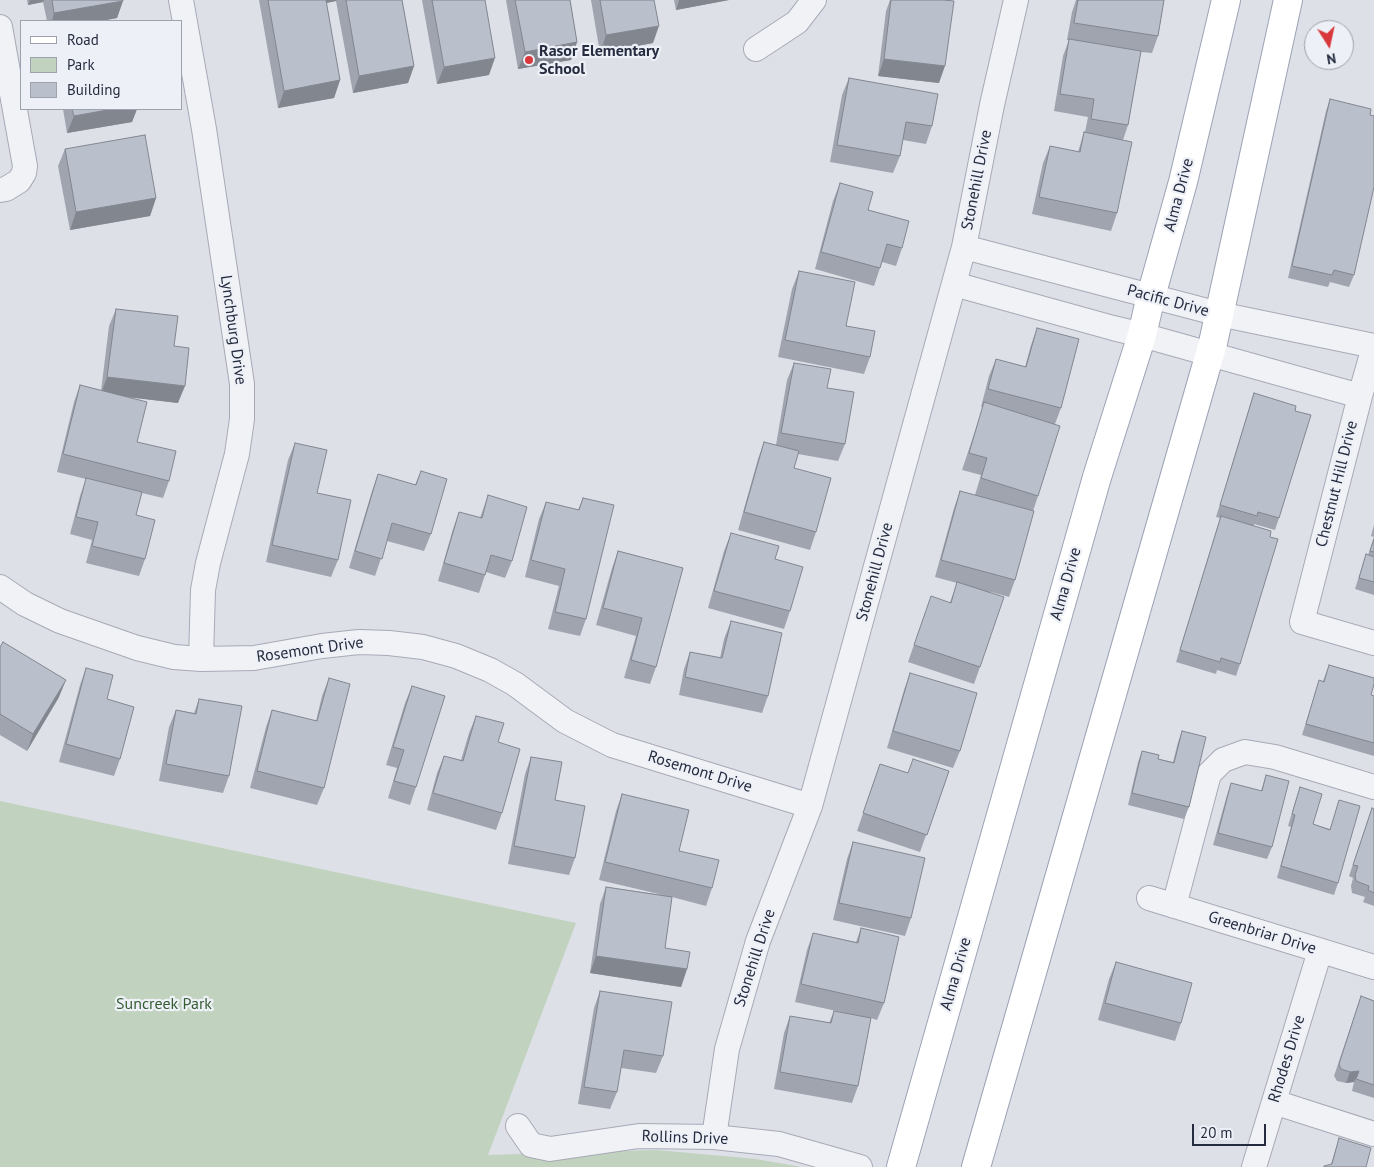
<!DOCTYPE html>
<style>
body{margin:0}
#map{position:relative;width:1374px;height:1167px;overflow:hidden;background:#dee0e8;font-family:"PT Sans",sans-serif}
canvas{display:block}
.legend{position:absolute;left:20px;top:20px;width:162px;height:90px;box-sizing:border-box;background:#edf0f6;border:1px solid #9da2ad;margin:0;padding:6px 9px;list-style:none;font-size:15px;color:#262c40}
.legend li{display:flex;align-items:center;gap:10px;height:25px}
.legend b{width:25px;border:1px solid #9da2ad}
.north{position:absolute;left:1304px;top:20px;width:50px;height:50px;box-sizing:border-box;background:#edf0f6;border:1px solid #9da2ad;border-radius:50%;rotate:170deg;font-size:14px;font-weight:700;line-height:20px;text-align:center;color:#262c40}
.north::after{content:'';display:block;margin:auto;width:18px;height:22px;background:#d8383c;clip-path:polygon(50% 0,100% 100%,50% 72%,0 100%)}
.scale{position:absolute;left:1192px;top:1124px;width:74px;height:22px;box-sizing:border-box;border:2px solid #262c40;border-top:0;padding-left:6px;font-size:15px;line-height:18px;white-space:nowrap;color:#262c40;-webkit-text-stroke:4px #edf0f6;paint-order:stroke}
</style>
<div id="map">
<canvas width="1374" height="1167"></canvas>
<ul class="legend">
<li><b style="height:6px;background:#fff"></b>Road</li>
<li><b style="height:14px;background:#c1d3be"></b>Park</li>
<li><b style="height:14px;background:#babfcc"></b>Building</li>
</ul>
<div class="north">N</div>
<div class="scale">20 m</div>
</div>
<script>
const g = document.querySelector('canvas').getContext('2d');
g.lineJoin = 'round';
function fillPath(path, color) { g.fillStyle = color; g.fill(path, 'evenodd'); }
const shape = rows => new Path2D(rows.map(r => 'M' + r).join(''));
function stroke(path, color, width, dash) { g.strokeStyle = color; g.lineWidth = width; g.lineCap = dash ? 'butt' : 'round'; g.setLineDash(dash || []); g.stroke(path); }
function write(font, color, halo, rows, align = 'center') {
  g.font = font + ' "PT Sans",sans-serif'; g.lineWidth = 4.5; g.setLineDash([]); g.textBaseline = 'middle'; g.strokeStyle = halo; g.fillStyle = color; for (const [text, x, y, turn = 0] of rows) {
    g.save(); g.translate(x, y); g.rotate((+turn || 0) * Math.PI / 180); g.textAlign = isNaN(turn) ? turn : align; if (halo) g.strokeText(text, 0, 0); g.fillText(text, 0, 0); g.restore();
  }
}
const green = shape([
 [0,801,576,923,488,1155,657,1150,756,1159,802,1167,0,1167]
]);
const minor = shape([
 [181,0,204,129,242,384,242,419,237,454,208,563,203,590,201,659],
 [0,27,25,166,24,173,19,181,6,189,0,190],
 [756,49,797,22,814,0],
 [964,247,1219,314,1374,346],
 [954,284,1113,328,1142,335,1360,396],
 [1374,347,1360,396,1302,622,1374,643],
 [0,587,25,604,60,621,137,648,174,657,201,659,254,658,322,646,359,642,389,643,423,647,456,656,490,670,515,684,565,721,612,745,810,806],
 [1149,898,1374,967],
 [1174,906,1209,774,1223,760,1245,752,1275,757,1374,787],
 [1274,1102,1374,1134],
 [518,1126,531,1145,550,1149,639,1136,714,1137,779,1144,860,1167],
 [714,1137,727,1049,758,941,810,806,964,247,992,105,1016,0],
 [1254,1167,1320,951]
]);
const major = shape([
 [901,1167,1097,477,1142,335,1151,296,1183,182,1226,0],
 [976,1167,1213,343,1288,0]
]);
const wall = shape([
 [27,0,123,0,117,18,101,21,47,21,43,2,28,5],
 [259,0,402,0,414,66,408,83,353,93,336,1,326,3,340,80,334,98,278,108],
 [422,0,485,0,489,75,437,84],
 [506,0,570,0,577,42,571,60,518,69],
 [591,0,654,0,653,43,600,53],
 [674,0,729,0,676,10],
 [890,0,943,0,939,83,878,76,886,11],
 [1076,0,1164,0,1158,36,1152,53,1141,52,1128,125,1123,140,1117,213,1111,231,1032,214,1043,163,1050,146,1078,152,1084,132,1085,132,1088,117,1054,111,1063,56,1069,40,1067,40,1072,12],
 [849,78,932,126,926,144,903,140,900,156,893,173,830,162,842,95],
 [1330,99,1370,115,1354,275,1349,287,1330,282,1328,287,1288,278,1326,111],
 [63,109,137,109,132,122,67,133],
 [65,149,156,198,150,216,70,230,58,166],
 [840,183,868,210,902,248,896,266,882,262,874,286,815,269,833,201],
 [799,271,846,326,870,357,864,374,778,357,792,289],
 [116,309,174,346,178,403,128,397,137,442,169,481,163,498,142,493,136,515,145,559,139,576,86,563,92,540,70,534,80,496,86,479,57,472,74,402,80,385,101,391,109,326],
 [1037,328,1061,408,1055,424,1038,496,1033,511,1015,580,1009,597,991,592,980,667,974,684,908,662,925,613,950,602,957,583,935,577,954,508,960,491,975,495,981,475,962,470,983,407,981,407,989,376,996,359,1025,367,1031,345],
 [794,363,827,388,845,444,838,461,798,454,794,468,816,532,810,550,738,530,758,459,764,442,776,445,787,380],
 [1254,393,1295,411,1279,518,1275,530,1254,524,1254,525,1240,664,1236,676,1217,670,1216,674,1176,662,1220,518,1216,517,1250,405],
 [295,443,317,493,338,560,331,577,266,562,288,460],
 [421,471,431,534,424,551,387,541,375,576,349,568,372,491,378,474,415,485],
 [488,495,512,561,505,578,486,572,479,593,438,581,453,529,459,512,480,518],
 [583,498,586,619,580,636,548,629,559,586,525,577,539,519,546,502,578,510],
 [1374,525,1374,595,1355,589,1366,554,1368,555,1374,537,1371,536],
 [731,533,775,559,790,611,784,629,708,608,724,551],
 [618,551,683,568,656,667,650,684,624,678,636,636,596,625,612,568],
 [731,621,768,696,762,713,679,695,684,669,690,652,720,658,724,639],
 [0,647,59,697,27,751,0,735],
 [1329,665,1371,695,1374,696,1374,756,1302,735,1319,680,1323,681],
 [86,668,120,759,114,776,59,762,80,685],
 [910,673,960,751,953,768,887,748,904,690],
 [329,678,324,788,317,805,250,788,266,727,272,710,316,721,322,696],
 [412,686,416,787,410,805,388,798,397,768,386,765,405,703],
 [199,699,229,776,223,793,159,781,169,727,176,710,194,713],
 [476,716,498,742,502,813,496,830,427,810,437,773,444,756,461,760,469,733],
 [1182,731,1189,807,1184,819,1128,805,1138,762,1142,751,1158,759,1173,762,1178,742],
 [531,757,555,800,575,858,569,875,508,864,525,774],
 [880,764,908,773,949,771,920,852,857,831],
 [1266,775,1272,847,1267,859,1213,845,1227,795,1231,783,1261,791],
 [1300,787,1313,824,1330,829,1339,800,1338,883,1334,895,1277,878,1291,827,1288,826,1296,799],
 [622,794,679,851,712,888,706,906,672,897,665,948,687,969,681,987,590,973,600,904,606,887,663,895,599,880,616,811],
 [1372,808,1374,809,1374,906,1363,902,1365,897,1352,893,1351,886,1353,878,1349,876],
 [853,842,911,918,905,936,833,920,847,859],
 [861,928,884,1003,877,1020,871,1018,858,1086,852,1103,774,1089,784,1033,790,1016,829,1023,834,1011,855,1015,795,1002,807,950,813,933,856,942],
 [1116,962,1181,1023,1175,1041,1098,1020,1109,979],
 [600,991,663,1056,656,1073,621,1068,617,1092,610,1109,578,1104,594,1008],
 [1361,996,1374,1001,1374,1098,1352,1091,1354,1082,1346,1083,1337,1081,1334,1076],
 [1339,1138,1366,1167,1331,1164]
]);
const shadedWall = shape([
 [30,0,44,0,43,2,28,5],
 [319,0,337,0,336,1,317,5],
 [679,0,729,0,676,10],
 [123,1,117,18,101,21,52,21,54,13],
 [659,26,653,43,600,53,606,35],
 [577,42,571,60,518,69,525,52],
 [495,58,489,75,437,84,444,67],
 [884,59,945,66,939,83,878,76],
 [414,66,408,83,353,93,359,76],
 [340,80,334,98,278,108,284,91],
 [113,109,137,109,132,122,67,133,74,116],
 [156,198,150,216,70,230,76,212],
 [107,377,185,386,178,403,101,394],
 [66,680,59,697,27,751,33,734],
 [596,956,687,969,681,987,590,973],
 [1359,1071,1354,1082,1346,1083,1350,1072]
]);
const building = shape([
 [52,0,123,0,123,1,54,13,52,0],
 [268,0,326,0,340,80,284,91,268,0],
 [346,0,402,0,414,66,359,76,346,0],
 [432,0,485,0,495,58,444,67,432,0],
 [515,0,570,0,577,42,525,52,515,0],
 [600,0,654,0,659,26,606,35,600,0],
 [891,0,943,0,954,1,945,66,884,59,891,0],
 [1078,0,1164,0,1158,36,1074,23,1078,0],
 [1069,39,1141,51,1128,125,1091,119,1094,99,1060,94,1069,39],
 [849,78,938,94,932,126,906,122,900,156,837,145,849,78],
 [1330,99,1371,109,1370,115,1374,116,1374,187,1354,275,1334,270,1332,275,1292,266,1330,99],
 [72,109,113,109,74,116,72,109],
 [1084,132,1132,142,1117,213,1039,197,1050,146,1080,152,1084,132],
 [145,135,156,198,76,212,65,149,145,135],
 [840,183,873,192,868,210,909,221,902,248,887,244,880,268,821,252,840,183],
 [799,271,855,282,846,326,875,331,870,357,785,340,799,271],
 [116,309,178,316,174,346,189,348,185,386,107,377,116,309],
 [1037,328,1079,339,1061,408,988,389,996,359,1026,367,1037,328],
 [794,363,831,369,827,388,854,392,845,444,781,433,794,363],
 [80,385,147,402,137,442,176,451,169,481,63,454,80,385],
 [1254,393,1296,406,1295,411,1311,415,1279,518,1258,512,1257,516,1220,505,1254,393],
 [984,402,1060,426,1038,496,981,478,987,458,969,453,984,402],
 [764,442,799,451,794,468,831,478,816,532,744,512,764,442],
 [295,443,327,450,317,493,351,500,338,560,272,545,295,443],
 [421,471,447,479,431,534,392,523,382,559,355,551,378,474,416,485,421,471],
 [86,478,142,492,136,515,155,520,145,559,92,546,98,522,76,517,86,478],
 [960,491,1034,511,1015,580,941,560,960,491],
 [488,495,527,507,512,561,491,555,485,575,444,563,459,512,482,518,488,495],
 [583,498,614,505,586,619,555,612,565,569,531,560,546,502,579,510,583,498],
 [1221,516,1271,531,1270,537,1278,539,1240,664,1221,658,1220,662,1180,650,1221,516],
 [731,533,779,546,775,559,803,567,790,611,714,591,731,533],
 [1374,539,1374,552,1370,551,1374,539],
 [618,551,683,568,656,667,631,660,642,618,603,608,618,551],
 [1366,554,1374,557,1374,582,1359,578,1366,554],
 [957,582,1004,597,980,667,914,645,931,596,951,603,957,582],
 [731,621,782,633,768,696,685,677,690,652,722,658,731,621],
 [3,642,66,680,33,734,0,714,0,647,3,642],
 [1329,665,1374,678,1374,684,1371,695,1374,696,1374,743,1306,724,1319,680,1324,682,1329,665],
 [86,668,113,675,107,699,134,707,120,759,66,744,86,668],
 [910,673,977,693,960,751,893,731,910,673],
 [329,678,350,684,324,788,257,771,272,710,317,721,329,678],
 [412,686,445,696,416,787,394,781,404,750,393,747,412,686],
 [199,699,242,706,229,776,166,764,176,710,196,714,199,699],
 [476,716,504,723,498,742,520,749,502,813,433,793,444,756,463,761,476,716],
 [1182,731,1206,737,1189,807,1132,793,1142,751,1159,755,1158,759,1174,763,1182,731],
 [531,757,562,762,555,800,585,806,575,858,514,846,531,757],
 [913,759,949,771,927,835,863,813,880,764,908,773,913,759],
 [1266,775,1289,781,1272,847,1218,833,1231,783,1262,791,1266,775],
 [1300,787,1322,794,1313,824,1330,830,1339,800,1360,806,1338,883,1281,866,1295,815,1292,814,1300,787],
 [622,794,689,810,679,851,719,860,712,888,605,862,622,794],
 [1372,808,1374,809,1374,893,1368,890,1369,886,1356,881,1355,875,1358,866,1353,865,1372,808],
 [853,842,925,858,911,918,839,903,853,842],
 [606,887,672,897,665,948,690,952,687,969,596,956,606,887],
 [861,928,899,937,884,1003,801,984,813,933,858,943,861,928],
 [1116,962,1192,983,1181,1023,1105,1003,1116,962],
 [600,991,672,1002,663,1056,624,1050,617,1092,584,1087,600,991],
 [1361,996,1374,1001,1374,1085,1356,1079,1359,1071,1350,1072,1341,1069,1339,1064,1361,996],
 [834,1011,871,1018,858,1086,780,1072,790,1016,831,1023,834,1011],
 [1339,1138,1371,1148,1366,1167,1324,1167,1324,1166,1332,1164,1339,1138]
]);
const markers = [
 [529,60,5,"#d8383c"]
];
const poiNames = [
 ["Rasor Elementary",539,51],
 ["School",539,69]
];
const streetNames = [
 ["Stonehill Drive",977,180,-79],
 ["Alma Drive",1179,195,-75],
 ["Pacific Drive",1168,301,15],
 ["Lynchburg Drive",233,330,82],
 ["Chestnut Hill Drive",1337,484,-76],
 ["Stonehill Drive",875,572,-75],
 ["Alma Drive",1066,584,-74],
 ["Rosemont Drive",310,650,-8],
 ["Rosemont Drive",700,772,17],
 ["Greenbriar Drive",1262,933,17],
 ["Stonehill Drive",755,958,-72],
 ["Alma Drive",956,974,-74],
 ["Rhodes Drive",1287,1059,-73],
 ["Rollins Drive",685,1138,2]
];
const parkNames = [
 ["Suncreek Park",164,1004]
];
fillPath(green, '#c1d3be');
stroke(minor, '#a7aab6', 26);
stroke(major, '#9ca3b5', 30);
stroke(minor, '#f1f2f6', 24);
stroke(major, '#fff', 28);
fillPath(wall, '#a0a4af');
fillPath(shadedWall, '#82868f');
fillPath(building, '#babfcc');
stroke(building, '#82868f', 1);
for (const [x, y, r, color] of markers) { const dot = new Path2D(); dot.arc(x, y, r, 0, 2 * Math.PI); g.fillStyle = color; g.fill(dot); stroke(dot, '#edf0f6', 2); }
write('bold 16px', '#262c40', '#edf0f6', poiNames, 'left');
write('16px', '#262c40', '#edf0f6', streetNames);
write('16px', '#355d32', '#edf0f6', parkNames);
</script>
